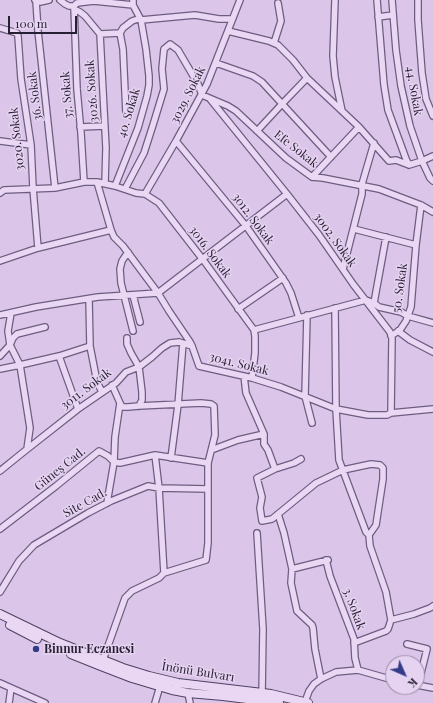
<!DOCTYPE html>
<meta charset="utf-8">
<style>
body{margin:0}
#map{position:relative;width:433px;height:703px;overflow:hidden;background:#dbc5e8;font-family:"Playfair Display",serif}
canvas{display:block}
.north{position:absolute;left:385px;top:655px;width:40px;height:40px;box-sizing:border-box;background:#e6d3f1;border:1px solid #9a8ba5;border-radius:50%;rotate:135deg;font-size:11px;font-weight:700;line-height:16px;text-align:center;color:#271f33}
.north::after{content:'';display:block;margin:auto;width:14px;height:18px;background:#343b89;clip-path:polygon(50% 0,100% 100%,50% 72%,0 100%)}
.scale{position:absolute;left:8px;top:16px;width:69px;height:18px;box-sizing:border-box;border:2px solid #271f33;border-top:0;padding-left:5px;font-size:12px;line-height:14px;white-space:nowrap;color:#271f33;-webkit-text-stroke:3px #e6d3f1;paint-order:stroke}
</style>
<div id="map">
<canvas width="433" height="703"></canvas>
<div class="north">K</div>
<div class="scale">100 m</div>
</div>
<script>
const g = document.querySelector('canvas').getContext('2d');
g.lineJoin = 'round';
const shape = rows => new Path2D(rows.map(r => 'M' + r).join(''));
function stroke(path, color, width, dash) { g.strokeStyle = color; g.lineWidth = width; g.lineCap = dash ? 'butt' : 'round'; g.setLineDash(dash || []); g.stroke(path); }
function write(font, color, halo, rows, align = 'center') {
  g.font = font + ' "Playfair Display",serif'; g.lineWidth = 3; g.setLineDash([]); g.textBaseline = 'middle'; g.strokeStyle = halo; g.fillStyle = color; for (const [text, x, y, turn = 0] of rows) {
    g.save(); g.translate(x, y); g.rotate((+turn || 0) * Math.PI / 180); g.textAlign = isNaN(turn) ? turn : align; if (halo) g.strokeText(text, 0, 0); g.fillText(text, 0, 0); g.restore();
  }
}
const street = shape([
 [35,0,40,2,49,0],
 [60,0,65,4,69,6,74,6,77,3,94,1,133,5],
 [335,0,333,56,335,77,342,111],
 [377,0,384,85,388,110,406,159,409,165],
 [392,0,396,50,401,86,410,126,422,161,430,178,433,181],
 [418,0,418,20,422,73,426,99,433,116],
 [36,1,38,31,55,188],
 [74,7,77,89,81,133,84,182],
 [74,9,80,12,85,16,100,34,106,148,105,183],
 [378,17,393,15],
 [0,28,17,33,18,36,21,79,31,145,33,188,38,248],
 [228,31,269,41,278,45,293,60,307,78,359,127,389,161,396,160,409,165,422,161,433,156],
 [100,34,120,33],
 [274,43,281,21,278,3],
 [216,63,253,76,262,82,331,157],
 [210,99,287,194,319,235,353,284,390,332,392,338,391,413],
 [126,113,123,49,120,33,123,28,132,21,138,19,141,20,195,15,219,19,232,19],
 [80,127,105,126],
 [257,131,282,104,307,78],
 [0,141,31,145],
 [176,141,246,226,286,283,291,293,299,318],
 [312,177,359,127],
 [97,182,111,230,114,237,123,246,158,293,169,311,190,342,192,346,199,366,252,378,281,387,336,409,368,415,387,415,391,413,433,409],
 [115,186,138,128,147,96,149,85,149,76,146,49,141,20,133,5,133,0],
 [125,189,144,153,153,125,164,89,162,69,164,49,170,44,178,50,198,84,202,95,228,106,236,111,286,158,312,177,323,178,379,189,421,205,433,212],
 [0,193,4,190,55,188,84,182,97,182,115,186,136,193,145,194,159,203,204,261,254,330,255,336,255,353,252,378],
 [145,194,176,141,207,84,240,0],
 [354,229,416,245],
 [128,252,122,261,120,269,121,283,133,331],
 [0,261,38,248,111,230],
 [343,269,362,194,362,184,374,143],
 [133,295,140,322],
 [89,299,90,346,97,382,102,392],
 [374,303,386,237],
 [335,308,336,409,339,460,366,532,369,535,370,546,386,592,391,620,388,629,386,631,354,643],
 [238,309,283,278],
 [11,313,8,331,10,345,20,365,30,428,27,449],
 [0,315,36,307,98,297,158,293,287,194],
 [307,315,305,396,312,423],
 [254,330,366,300,374,303,379,307,401,312,408,316,433,323],
 [398,331,410,340,433,352],
 [391,336,400,330,406,321,411,307,416,245,421,205],
 [127,338,127,344,131,353,139,367,142,392,142,400,139,406],
 [0,356,10,345,13,338,17,334,45,327],
 [59,356,78,409],
 [0,369,20,365,59,356,90,346],
 [244,376,246,393,264,434,264,444,268,450,275,469],
 [212,448,214,449,238,440,264,434],
 [155,455,159,488,164,573],
 [171,458,178,405,183,343],
 [301,459,294,463,275,469,257,478,262,497,260,508,262,521,272,519,316,483,343,470,371,464,380,465,383,468,383,479,376,525,369,535],
 [0,471,21,454,78,409,116,383,126,372,139,367,152,357,162,348,170,343,179,342,192,346],
 [107,503,114,462,115,437,120,403,112,385],
 [278,514,284,533,292,569,291,583,297,611,312,625,313,628,315,649,321,679],
 [0,529,56,486,99,451,108,456,114,462,120,463,155,455,208,463],
 [257,533,263,629,262,697],
 [292,569,328,560],
 [0,592,19,561,34,545,88,513,111,501,148,486,159,488,208,489],
 [391,620,414,614,430,608,433,606],
 [407,644,427,649,418,685],
 [103,660,125,598,132,591,159,578,164,573,206,560,208,543,208,463,215,435,214,406,211,404,201,403,139,406,128,407,122,407,120,403],
 [358,670,393,680],
 [0,683,45,703],
 [417,685,433,688],
 [188,693,190,703],
 [305,702,309,691,314,684,321,679,336,672,358,670,355,658,354,639,330,576,326,560],
 [9,703,11,688],
 [155,703,160,686]
]);
const secondary = shape([
 [0,614,60,643,123,668,149,676,178,683,271,694,308,703],
 [10,625,37,639],
 [71,654,101,666,132,678,172,690,188,693,223,696,279,703]
]);
const markers = [
 [36,649,4,"#343b89"]
];
const streetNames = [
 ["3026. Sokak",92,91,-94],
 ["44. Sokak",414,91,80],
 ["37. Sokak",67,95,-94],
 ["3029. Sokak",188,95,-63],
 ["36. Sokak",35,96,-97],
 ["40. Sokak",129,113,-73],
 ["3020. Sokak",17,139,-96],
 ["Efe Sokak",296,149,38],
 ["3012. Sokak",253,219,53],
 ["3002. Sokak",335,240,54],
 ["3016. Sokak",210,252,53],
 ["50. Sokak",400,288,-82],
 ["3041. Sokak",239,364,14],
 ["3011. Sokak",86,389,-37],
 ["Güneş Cad.",60,469,-39],
 ["Site Cad.",85,503,-29],
 ["3. Sokak",354,609,70],
 ["İnönü Bulvarı",198,672,9]
];
const poiNames = [
 ["Binnur Eczanesi",44,649]
];
stroke(street, '#6d5d81', 8);
stroke(secondary, '#4f4063', 10);
stroke(street, '#e9d7f4', 5.5);
stroke(secondary, '#e9d7f4', 8);
for (const [x, y, r, color] of markers) { const dot = new Path2D(); dot.arc(x, y, r, 0, 2 * Math.PI); g.fillStyle = color; g.fill(dot); stroke(dot, '#e6d3f1', 1.5); }
write('12px', '#271f33', '#e6d3f1', streetNames);
write('bold 12px', '#271f33', '#e6d3f1', poiNames, 'left');
</script>
